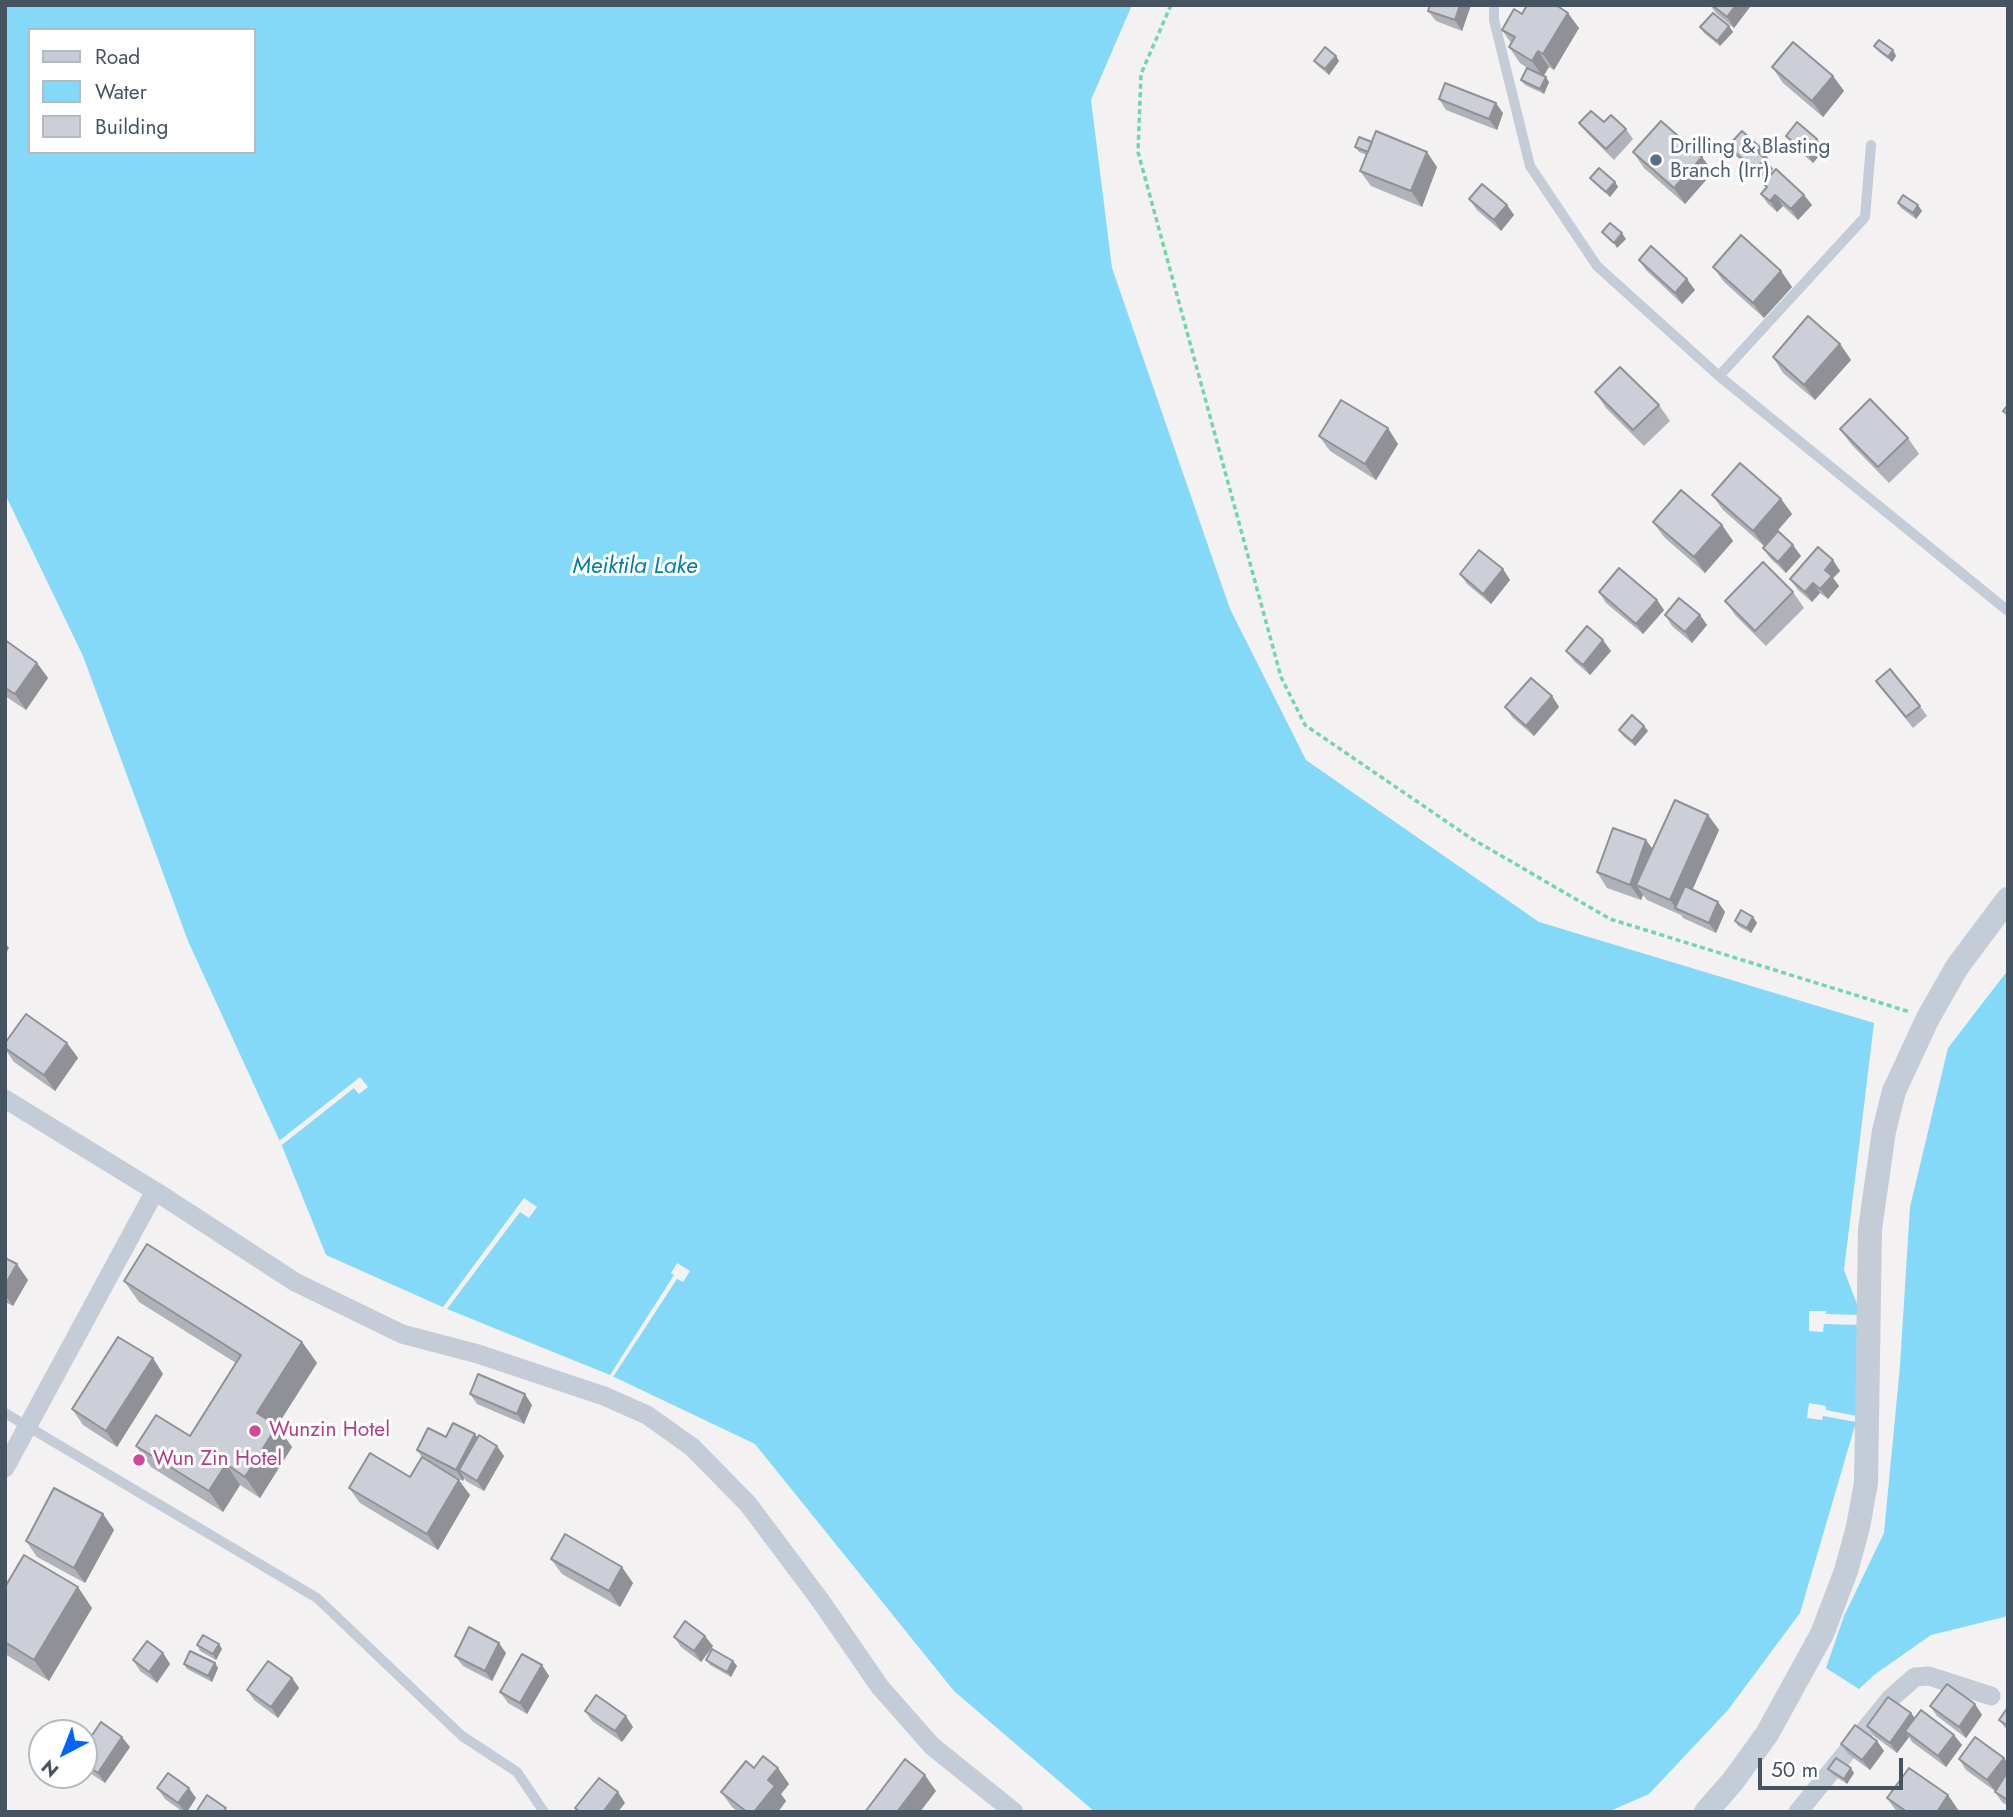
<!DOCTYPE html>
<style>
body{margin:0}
#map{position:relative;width:2013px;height:1817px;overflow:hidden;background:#f3f1f1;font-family:Jost,sans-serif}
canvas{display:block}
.frame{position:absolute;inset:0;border:7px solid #465361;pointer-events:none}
.legend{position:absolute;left:28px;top:28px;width:228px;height:126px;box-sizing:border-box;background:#fff;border:2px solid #b5bac0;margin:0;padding:9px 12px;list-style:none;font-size:21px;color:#465361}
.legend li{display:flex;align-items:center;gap:14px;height:35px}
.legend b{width:35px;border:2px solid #b5bac0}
.north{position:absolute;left:28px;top:1719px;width:70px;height:70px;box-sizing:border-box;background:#fff;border:2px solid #b5bac0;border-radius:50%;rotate:222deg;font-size:19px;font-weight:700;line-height:28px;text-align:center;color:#465361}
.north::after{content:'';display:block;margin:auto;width:24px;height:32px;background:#0464fa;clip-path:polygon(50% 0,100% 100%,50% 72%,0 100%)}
.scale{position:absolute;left:1758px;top:1758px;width:145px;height:32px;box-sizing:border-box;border:4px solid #465361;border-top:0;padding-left:9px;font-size:21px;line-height:24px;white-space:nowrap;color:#465361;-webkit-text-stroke:5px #fff;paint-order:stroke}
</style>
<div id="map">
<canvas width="2013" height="1817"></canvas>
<div class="frame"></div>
<ul class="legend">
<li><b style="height:9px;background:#c3ccd7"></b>Road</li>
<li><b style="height:19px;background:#83d9f7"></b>Water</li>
<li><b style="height:19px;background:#cccfd7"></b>Building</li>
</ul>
<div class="north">N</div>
<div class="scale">50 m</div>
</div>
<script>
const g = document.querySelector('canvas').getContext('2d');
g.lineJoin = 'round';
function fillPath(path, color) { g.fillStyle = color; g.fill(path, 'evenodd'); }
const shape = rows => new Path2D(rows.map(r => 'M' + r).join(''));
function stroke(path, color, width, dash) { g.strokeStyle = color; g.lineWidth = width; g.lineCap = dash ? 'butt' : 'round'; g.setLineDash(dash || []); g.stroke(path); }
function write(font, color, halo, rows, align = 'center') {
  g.font = font + ' Jost,sans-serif'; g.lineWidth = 6; g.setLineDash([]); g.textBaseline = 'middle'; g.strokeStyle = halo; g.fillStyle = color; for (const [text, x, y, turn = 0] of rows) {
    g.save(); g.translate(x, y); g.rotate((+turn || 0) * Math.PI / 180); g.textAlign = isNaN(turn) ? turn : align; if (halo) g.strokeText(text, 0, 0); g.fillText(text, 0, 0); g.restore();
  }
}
const water = shape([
 [5,5,1132,5,1091,100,1112,268,1230,609,1306,760,1539,922,1874,1023,1844,1270,1861,1315,1856,1422,1800,1613,1728,1710,1649,1794,1608,1812,1095,1812,954,1691,755,1444,610,1375,447,1309,326,1255,282,1146,188,941,83,656,5,494],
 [30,30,254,30,254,152,30,152],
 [2008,970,2008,1616,1931,1635,1874,1675,1859,1689,1826,1668,1844,1616,1884,1533,1900,1366,1910,1207,1948,1048]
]);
const pier = shape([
 [360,1077,368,1087,359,1094,354,1088,282,1145,279,1141],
 [524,1198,537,1207,529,1218,520,1212,447,1309,443,1307],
 [677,1263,690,1271,683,1282,677,1279,613,1377,610,1375,674,1275,671,1273],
 [1809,1311,1826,1311,1826,1314,1861,1315,1861,1325,1824,1324,1823,1332,1809,1331],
 [1809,1403,1826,1406,1826,1410,1857,1416,1856,1422,1823,1416,1822,1420,1807,1418]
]);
const path = shape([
 [1171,5,1141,74,1138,152,1281,677,1305,725,1469,837,1610,919,1910,1012]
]);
const service = shape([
 [1494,5,1494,20,1530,166,1597,266,1719,376,2008,611],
 [1719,376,1865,217,1871,145],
 [5,1413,317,1598,462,1736,517,1772,544,1812]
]);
const minor = shape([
 [5,1099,155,1191,5,1468],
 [155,1191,295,1282,402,1334,478,1354,604,1396,647,1415,692,1447,748,1504,820,1600,880,1687,932,1746,1014,1812],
 [1798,1812,1890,1699,1915,1677,1929,1676,1991,1696]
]);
const tertiary = shape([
 [1706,1812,1733,1781,1767,1734,1822,1634,1846,1571,1858,1527,1866,1483,1870,1229,1884,1131,1894,1091,1928,1018,1957,967,2008,899]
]);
const wall = shape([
 [1471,5,1462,31,1436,21,1428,11],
 [1710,5,1749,5,1750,7,1734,28,1716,13],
 [1522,14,1579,28,1554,70,1549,67,1543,76,1549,82,1544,94,1525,85,1521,80,1529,69,1520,63,1509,47,1511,43,1502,30],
 [1729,26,1733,32,1720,46,1704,33,1700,27],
 [1874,46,1893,50,1896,56,1892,62,1878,51],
 [1336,56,1339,61,1329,75,1318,66,1314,61],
 [1772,67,1833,76,1844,91,1823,117,1783,83],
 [1439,99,1503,113,1497,130,1446,110],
 [1579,123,1626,129,1633,139,1614,160,1587,133],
 [1786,136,1817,139,1824,150,1813,163,1793,146],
 [1372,142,1437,167,1422,207,1371,186,1360,171,1367,155,1359,152,1355,147],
 [1728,146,1768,158,1766,160,1773,169,1763,180,1736,156],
 [1633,152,1702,157,1713,172,1685,204,1644,168],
 [1590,178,1615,182,1618,187,1610,197,1594,183],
 [1763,183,1804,195,1812,205,1798,220,1783,206,1777,212,1768,204,1761,194,1766,188],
 [1469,199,1507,205,1514,215,1501,231,1477,210],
 [1898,203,1922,211,1916,219,1901,208],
 [1639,260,1695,290,1682,304,1646,270],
 [1713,267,1781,271,1792,287,1764,318,1724,282],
 [1840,344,1851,360,1815,400,1783,373,1773,357],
 [1595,392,1659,405,1670,421,1644,446,1606,408],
 [1840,429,1908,438,1919,454,1889,483,1851,444],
 [1319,436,1398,444,1376,480,1330,451],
 [1712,495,1781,499,1792,514,1764,546,1723,510],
 [1653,522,1722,525,1733,541,1705,573,1664,537],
 [1763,548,1801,556,1786,573,1770,558],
 [1833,560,1840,571,1833,578,1839,586,1828,599,1820,593,1812,602,1798,590,1790,579],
 [1503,569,1510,580,1491,604,1467,584,1460,574],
 [1599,592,1657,600,1664,610,1643,634,1606,603],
 [1793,592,1804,608,1766,646,1736,616,1725,601],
 [1665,615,1700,615,1707,625,1692,643,1672,626],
 [5,640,37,663,48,678,26,710,5,696],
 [1566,651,1611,651,1590,675,1574,661],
 [1876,681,1920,706,1927,716,1913,728],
 [1552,696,1559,707,1534,736,1513,718,1505,707],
 [1644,726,1648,731,1635,746,1623,736,1619,730],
 [1708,815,1719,830,1692,890,1718,902,1725,912,1716,933,1683,918,1681,915,1647,900,1643,895,1641,900,1607,888,1597,872,1646,840,1653,849],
 [1753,917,1757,923,1751,933,1738,926,1735,921],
 [5,1043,67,1043,78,1058,55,1091,14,1062,5,1049],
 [5,1258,28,1280,13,1306,5,1302],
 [124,1281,302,1342,317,1363,277,1426,292,1447,260,1498,240,1485,223,1512,151,1467,136,1446,190,1436,236,1363,139,1302],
 [163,1374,117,1447,83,1425,72,1409],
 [470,1394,532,1405,524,1424,477,1404],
 [446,1437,478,1438,504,1456,484,1491,466,1481,464,1478,463,1481,451,1475,470,1495,438,1550,360,1503,349,1488,410,1477,422,1457,417,1450],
 [103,1514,114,1530,85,1583,37,1557,26,1541],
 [551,1559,633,1583,620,1607,562,1574],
 [5,1587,92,1608,49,1681,5,1654],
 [674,1637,713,1646,701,1662,681,1647],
 [219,1644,222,1649,216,1660,200,1651,197,1645],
 [163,1653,170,1664,157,1683,140,1671,133,1660],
 [506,1653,492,1681,463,1666,455,1656],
 [706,1660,733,1661,737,1666,731,1677,710,1665],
 [215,1663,218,1668,212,1682,187,1669,184,1664],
 [542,1665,549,1676,527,1714,508,1703,500,1692],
 [292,1678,299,1688,278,1718,254,1700,247,1690],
 [1975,1704,1982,1715,1966,1738,1937,1716,1930,1706],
 [2008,1707,2008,1731,1999,1720],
 [585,1711,633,1727,622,1742,592,1721],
 [1911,1713,1915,1718,1954,1735,1962,1745,1946,1767,1912,1742,1909,1737,1897,1753,1874,1736,1867,1726],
 [1877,1741,1884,1751,1870,1770,1848,1754,1841,1744],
 [84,1747,130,1747,105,1783,84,1769],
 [2004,1758,2008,1764,2008,1806,2002,1802,1995,1792,2002,1781,1995,1791,1966,1770,1959,1759],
 [754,1768,789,1784,781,1794,786,1801,778,1812,738,1812,732,1807,721,1792],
 [1828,1769,1854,1773,1847,1784,1832,1774],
 [157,1788,196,1798,187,1812,183,1812,165,1799],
 [1948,1795,1959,1812,1897,1812,1887,1798]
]);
const shadedWall = shape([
 [1460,5,1471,5,1462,31,1455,20],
 [1736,5,1749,5,1750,7,1734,28,1727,17],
 [1568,13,1579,28,1554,70,1543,54],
 [1729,26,1733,32,1720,46,1717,41],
 [1893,50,1896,56,1892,62,1888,57],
 [1538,51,1549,67,1543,77,1532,61],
 [1336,56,1339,61,1329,75,1325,69],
 [1833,76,1844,91,1823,117,1812,101],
 [1546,77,1549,82,1544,94,1540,89],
 [1496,103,1503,113,1497,130,1489,119],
 [1817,139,1824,150,1813,163,1806,153],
 [1761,148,1768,158,1766,160,1773,169,1763,180,1755,170,1757,151],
 [1427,152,1437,167,1422,207,1411,191],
 [1702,157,1713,172,1685,204,1674,188],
 [1615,182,1618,187,1610,197,1606,192],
 [1775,195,1783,206,1777,212,1770,201],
 [1804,195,1812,205,1798,220,1791,209],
 [1507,205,1514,215,1501,231,1494,220],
 [1918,205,1922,211,1916,219,1913,213],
 [1622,233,1626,239,1617,248,1614,243],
 [1781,271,1792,287,1764,318,1753,303],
 [1687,279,1695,290,1682,304,1675,293],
 [1840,344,1851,360,1815,400,1804,385],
 [1388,428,1398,444,1376,480,1365,464],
 [1781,499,1792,514,1764,546,1753,531],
 [1722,525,1733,541,1705,573,1694,557],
 [1793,545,1801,556,1786,573,1778,562],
 [1833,560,1840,571,1833,578,1839,586,1828,599,1820,589,1825,570],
 [1503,569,1510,580,1491,604,1483,594],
 [1813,583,1820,593,1812,602,1805,592],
 [1657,600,1664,610,1643,634,1636,624],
 [1700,615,1707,625,1692,643,1685,632],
 [1603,640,1611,651,1590,675,1583,665],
 [37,663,48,678,26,710,15,694],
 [1552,696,1559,707,1534,736,1526,726],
 [1644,726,1648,731,1635,746,1632,741],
 [1708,815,1719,830,1683,911,1675,908,1681,915,1670,900],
 [1646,840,1657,856,1636,885,1643,895,1641,900,1630,885],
 [1718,902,1725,912,1716,933,1709,923],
 [1753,917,1757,923,1751,933,1747,928],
 [5,943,9,948,5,955],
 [67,1043,78,1058,55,1091,44,1075],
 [17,1264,28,1280,13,1306,5,1295,5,1285],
 [302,1342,317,1363,272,1434,257,1413],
 [153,1358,163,1374,117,1447,106,1431],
 [525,1394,532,1405,524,1424,517,1414],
 [277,1426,292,1447,260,1498,245,1477],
 [475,1434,482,1444,459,1470,464,1478,463,1481,456,1470],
 [497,1446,504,1456,484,1491,477,1481],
 [226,1464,240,1485,223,1512,209,1491],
 [459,1480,470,1495,438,1550,427,1534],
 [103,1514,114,1530,85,1583,74,1568],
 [622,1567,633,1583,620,1607,609,1591],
 [78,1587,92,1608,49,1681,34,1660],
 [705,1636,713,1646,701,1662,694,1651],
 [499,1643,506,1653,492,1681,485,1671],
 [219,1644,222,1649,216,1660,213,1654],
 [163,1653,170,1664,157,1683,149,1672],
 [733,1661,737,1666,731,1677,727,1672],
 [215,1663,218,1668,212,1682,208,1676],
 [542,1665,549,1676,527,1714,520,1703],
 [292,1678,299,1688,278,1718,271,1707],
 [1975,1704,1982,1715,1966,1738,1959,1727],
 [1911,1713,1919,1724,1905,1731,1909,1737,1897,1753,1890,1743],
 [626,1716,633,1727,622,1742,615,1731],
 [1954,1735,1962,1745,1946,1767,1938,1756],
 [122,1737,130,1747,105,1783,98,1773],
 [1877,1741,1884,1751,1870,1770,1862,1760],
 [2004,1758,2008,1764,2008,1773,1995,1791,1987,1780],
 [778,1768,789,1784,781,1794,786,1801,778,1812,754,1812,768,1780],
 [1851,1768,1854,1773,1847,1784,1844,1779],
 [925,1775,936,1791,920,1812,897,1812],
 [189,1788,196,1798,187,1812,185,1812,178,1803],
 [618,1792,625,1803,618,1812,603,1812],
 [1948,1795,1959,1811,1937,1812]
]);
const building = shape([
 [1430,5,1460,5,1455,20,1428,11,1430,5],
 [1527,5,1556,5,1568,13,1543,54,1538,51,1532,61,1509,47,1515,37,1502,30,1514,9,1522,14,1527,5],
 [1712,5,1736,5,1727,17,1712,5],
 [1713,13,1729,26,1717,41,1700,27,1713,13],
 [1879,40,1893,50,1888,57,1874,46,1879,40],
 [1793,42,1833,76,1812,101,1772,67,1793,42],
 [1325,47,1336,56,1325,69,1314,61,1325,47],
 [1527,68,1546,77,1540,89,1521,80,1527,68],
 [1445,83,1496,103,1489,119,1439,99,1445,83],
 [1591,111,1604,122,1611,115,1626,129,1606,149,1579,123,1591,111],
 [1661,121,1702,157,1674,188,1633,152,1661,121],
 [1797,122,1817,139,1806,153,1786,136,1797,122],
 [1376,131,1427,152,1411,191,1360,171,1376,131],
 [1742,131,1761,148,1757,151,1765,159,1755,170,1728,146,1742,131],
 [1359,137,1372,142,1368,152,1355,147,1359,137],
 [1599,168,1615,182,1606,192,1590,178,1599,168],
 [1776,169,1804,195,1791,209,1775,195,1770,201,1761,194,1767,187,1763,183,1776,169],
 [1482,184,1507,205,1494,220,1469,199,1482,184],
 [1903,195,1918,205,1913,213,1898,203,1903,195],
 [1610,223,1622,233,1614,243,1602,232,1610,223],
 [1741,235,1781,271,1753,303,1713,267,1741,235],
 [1651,246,1687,279,1675,293,1639,260,1651,246],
 [1808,316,1840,344,1804,385,1773,357,1808,316],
 [1620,367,1659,405,1633,430,1595,392,1620,367],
 [1870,399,1908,438,1878,467,1840,429,1870,399],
 [1341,400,1388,428,1365,464,1319,436,1341,400],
 [2008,405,2008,415,2003,411,2008,405],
 [1740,463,1781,499,1753,531,1712,495,1740,463],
 [1681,490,1722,525,1694,557,1653,522,1681,490],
 [1778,531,1793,545,1778,562,1763,548,1778,531],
 [1818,547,1833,560,1825,570,1832,576,1820,589,1813,583,1805,592,1790,579,1818,547],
 [1479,550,1503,569,1483,594,1460,574,1479,550],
 [1763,562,1793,592,1755,631,1725,601,1763,562],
 [1619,568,1657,600,1636,624,1599,592,1619,568],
 [1679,598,1700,615,1685,632,1665,615,1679,598],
 [1587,626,1603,640,1583,665,1566,651,1587,626],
 [5,640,37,663,15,694,5,688,5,640],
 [1890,669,1920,706,1906,717,1876,681,1890,669],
 [1531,678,1552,696,1526,726,1505,707,1531,678],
 [1632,715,1644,726,1632,741,1619,730,1632,715],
 [1675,800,1708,815,1670,900,1636,885,1675,800],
 [1613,828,1646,840,1630,885,1597,872,1613,828],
 [1685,886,1718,902,1709,923,1675,908,1685,886],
 [1741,910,1753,917,1747,928,1735,921,1741,910],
 [26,1014,67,1043,44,1075,5,1048,5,1043,26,1014],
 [147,1244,302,1342,257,1413,277,1426,245,1477,226,1464,209,1491,136,1446,156,1415,190,1436,241,1355,124,1281,147,1244],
 [5,1258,17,1264,5,1285,5,1258],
 [118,1337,153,1358,106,1431,72,1409,118,1337],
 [478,1374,525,1394,517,1414,470,1394,478,1374],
 [453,1423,475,1434,456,1470,417,1450,428,1428,446,1437,453,1423],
 [479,1435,497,1446,477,1481,459,1470,479,1435],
 [370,1453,410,1477,422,1457,459,1480,427,1534,349,1488,370,1453],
 [54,1488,103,1514,74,1568,26,1541,54,1488],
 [565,1534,622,1567,609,1591,551,1559,565,1534],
 [24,1555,78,1587,34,1660,5,1642,5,1587,24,1555],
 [685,1621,705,1636,694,1651,674,1637,685,1621],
 [469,1627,499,1643,485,1671,455,1656,469,1627],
 [203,1635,219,1644,213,1654,197,1645,203,1635],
 [147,1641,163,1653,149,1672,133,1660,147,1641],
 [712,1649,733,1661,727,1672,706,1660,712,1649],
 [190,1651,215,1663,208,1676,184,1664,190,1651],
 [522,1654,542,1665,520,1703,500,1692,522,1654],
 [268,1661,292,1678,271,1707,247,1690,268,1661],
 [1947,1684,1975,1704,1959,1727,1930,1706,1947,1684],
 [596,1695,626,1716,615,1731,585,1711,596,1695],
 [1888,1697,1911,1713,1890,1743,1867,1726,1888,1697],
 [2008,1707,2008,1726,1999,1720,2008,1707],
 [1921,1710,1954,1735,1938,1756,1905,1731,1921,1710],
 [101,1722,122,1737,98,1773,84,1763,84,1747,101,1722],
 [1855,1725,1877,1741,1862,1760,1841,1744,1855,1725],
 [1975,1737,2004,1758,1987,1780,1959,1759,1975,1737],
 [763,1756,778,1768,768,1780,775,1786,754,1812,747,1812,721,1792,746,1761,754,1768,763,1756],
 [1836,1758,1851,1768,1844,1779,1828,1769,1836,1758],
 [905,1759,925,1775,897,1812,865,1812,905,1759],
 [1909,1768,1948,1795,1937,1812,1907,1812,1887,1798,1909,1768],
 [2008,1771,2008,1800,1995,1792,2008,1771],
 [168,1773,189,1788,178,1803,157,1788,168,1773],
 [599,1778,618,1792,603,1812,580,1812,575,1808,599,1778],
 [207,1795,226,1808,223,1812,196,1812,207,1795]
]);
const markers = [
 [1656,160,7,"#5c6f8a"],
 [255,1431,7,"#d1479c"],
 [139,1460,7,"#d1479c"]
];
const serviceNames = [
 ["Drilling & Blasting",1670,148],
 ["Branch (Irr)",1670,172]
];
const hotelNames = [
 ["Wunzin Hotel",269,1431],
 ["Wun Zin Hotel",153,1460]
];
const waterNames = [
 ["Meiktila Lake",635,567]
];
fillPath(water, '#83d9f7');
fillPath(pier, '#f3f1f1');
stroke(path, '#6fd7a8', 3.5, [5, 3.5]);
stroke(service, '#c3ccd7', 10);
stroke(minor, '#c3ccd7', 19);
stroke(tertiary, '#c3ccd7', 24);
fillPath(wall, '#afb2b9');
fillPath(shadedWall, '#8f9196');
fillPath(building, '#cccfd7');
stroke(building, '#8f9196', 2);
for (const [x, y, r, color] of markers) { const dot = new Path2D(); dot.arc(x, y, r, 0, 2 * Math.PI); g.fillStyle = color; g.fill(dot); stroke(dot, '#fff', 2.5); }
write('21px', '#4e5e75', '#fff', serviceNames, 'left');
write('21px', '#b23c85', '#fff', hotelNames, 'left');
write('italic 23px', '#027fa9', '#fff', waterNames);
</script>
